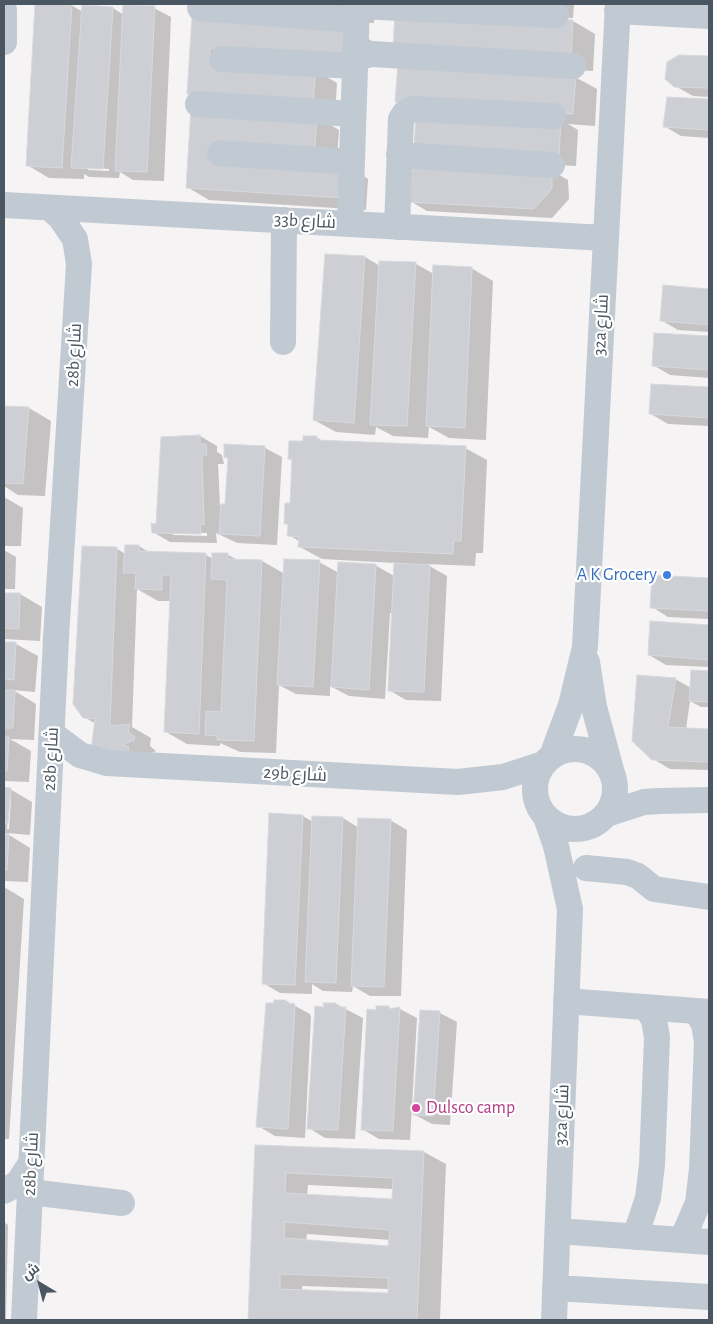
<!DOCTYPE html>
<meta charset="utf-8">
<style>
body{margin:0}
#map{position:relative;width:713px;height:1324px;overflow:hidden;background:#f5f3f3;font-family:"Alegreya Sans",Cairo,sans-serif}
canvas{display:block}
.frame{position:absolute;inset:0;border:5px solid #4a5661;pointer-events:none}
.north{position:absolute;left:15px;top:1259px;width:50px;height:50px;-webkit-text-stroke:4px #fff;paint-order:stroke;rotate:323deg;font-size:14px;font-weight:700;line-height:20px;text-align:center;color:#4a5661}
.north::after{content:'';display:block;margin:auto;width:18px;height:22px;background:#4a5661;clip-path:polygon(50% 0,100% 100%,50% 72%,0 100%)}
</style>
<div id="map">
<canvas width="713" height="1324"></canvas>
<div class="frame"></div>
<div class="north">ش</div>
</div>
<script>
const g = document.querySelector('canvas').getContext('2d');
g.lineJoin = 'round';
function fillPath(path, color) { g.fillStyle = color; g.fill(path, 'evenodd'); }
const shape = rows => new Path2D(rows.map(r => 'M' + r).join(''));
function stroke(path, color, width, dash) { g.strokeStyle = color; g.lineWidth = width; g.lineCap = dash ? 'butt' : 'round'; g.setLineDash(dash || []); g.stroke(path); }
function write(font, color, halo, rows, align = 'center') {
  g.font = font + ' "Alegreya Sans",Cairo,sans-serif'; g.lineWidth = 4.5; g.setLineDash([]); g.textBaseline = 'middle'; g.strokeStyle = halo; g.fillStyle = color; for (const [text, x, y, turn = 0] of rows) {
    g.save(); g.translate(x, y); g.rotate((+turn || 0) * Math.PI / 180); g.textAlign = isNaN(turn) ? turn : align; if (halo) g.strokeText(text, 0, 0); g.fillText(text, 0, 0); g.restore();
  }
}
const shadow = shape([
 [36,4,71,5,83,12,83,7,113,8,124,15,154,8,171,17,164,181,133,180,120,172,119,178,89,177,84,174,84,179,49,178,27,165],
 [88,167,109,169,109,171,88,170],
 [198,4,375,4,374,23,216,14],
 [404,4,574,4,573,18,414,10],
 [396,12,573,21,595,34,593,71,416,61],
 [193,18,350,28,372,41,371,68,232,59,315,70,337,83,335,114,210,106,188,94],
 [679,56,709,57,709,97,693,96,675,86],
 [575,77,597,89,595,126,568,124,578,130,576,166,432,159,417,113,396,101],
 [668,98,709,101,709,138,681,136,664,126],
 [192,110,317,117,339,130,337,159,368,179,366,210,209,200,187,187],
 [551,170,568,180,569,199,552,218,427,211,410,201],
 [326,255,365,257,380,266,416,264,434,274,471,268,493,281,486,440,449,438,429,427,428,438,393,436,376,427,375,435,336,432,314,420],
 [664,286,709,290,709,332,678,330,661,320],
 [655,334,709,337,709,378,670,375,653,365],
 [652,385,709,388,709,426,668,424,651,414],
 [4,408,29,408,51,421,45,496,18,495,4,486],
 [200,436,217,446,217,452,222,455,224,464,218,464,220,505,226,506,229,459,225,457,265,448,282,457,277,545,237,543,216,533,217,543,170,542,153,532,158,525,162,438],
 [173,532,207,533,207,536,173,535],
 [316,437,324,442,465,448,487,460,483,553,476,553,475,566,426,564,447,576,441,701,406,700,389,690,393,613,390,613,385,699,349,696,330,686,330,696,296,694,279,685,276,753,240,752,220,743,220,746,187,744,166,732,171,601,158,601,137,589,132,727,151,738,150,746,156,751,144,757,148,769,96,724,84,717,116,548,125,554,139,546,150,553,206,555,213,559,228,555,238,560,262,561,285,574,319,562,339,573,375,565,394,576,395,563,322,559,300,547,300,542,289,535,289,526,285,523,291,504,293,461,289,459,304,443],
 [4,497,23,508,21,546,4,546],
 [4,550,16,557,15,589,4,589],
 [653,576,709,580,709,619,668,617,652,607],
 [4,594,20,594,42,607,40,641,4,639],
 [651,622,709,626,709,667,666,665,649,655],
 [4,643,16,644,38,656,35,692,13,690,36,704,34,740,10,739,31,751,29,782,4,781],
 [692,671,709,672,709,707,701,707,690,701,686,729,709,730,709,770,670,769,653,759,675,679,691,688],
 [4,789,10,789,32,802,30,835,6,833,30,848,28,882,4,881],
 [9,799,11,799,9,829,7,829],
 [303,816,313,822,343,818,359,828,390,820,407,830,401,996,370,996,353,986,352,992,323,991,312,984,312,994,280,993,263,983],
 [4,887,24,899,9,1139,4,1139],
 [286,1001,310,1014,311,1017,305,1138,275,1136,258,1126,275,1004],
 [336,1004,363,1018,355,1139,325,1138,309,1128],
 [389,1007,393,1010,400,1009,417,1018,410,1140,379,1139,362,1129,378,1011],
 [422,1011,440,1013,457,1022,450,1125,432,1124,415,1115],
 [256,1146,424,1152,446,1164,440,1320,249,1320],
 [308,1185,393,1189,393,1200,307,1195],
 [307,1234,390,1240,390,1247,306,1241],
 [302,1286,389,1289,389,1295,302,1291],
 [4,1222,8,1225,6,1320,4,1320]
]);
const building = shape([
 [35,4,72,4,62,168,26,166,35,4],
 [82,5,113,7,103,169,71,168,82,5],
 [123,5,155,6,147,172,115,171,123,5],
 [395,10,573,20,571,59,393,50,395,10],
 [192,17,351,27,349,56,210,48,209,63,316,69,313,102,187,94,192,17],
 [679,55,709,56,709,88,674,87,665,79,667,62,679,55],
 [398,64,576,75,573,114,395,102,398,64],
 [667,97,709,99,709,130,663,127,667,97],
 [191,108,317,116,315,147,215,140,214,157,347,165,344,198,186,188,191,108],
 [416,111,561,119,559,157,414,150,416,111],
 [413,161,552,169,552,189,534,209,409,202,413,161],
 [325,254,365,256,354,423,313,420,325,254],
 [379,261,416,262,407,426,370,425,379,261],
 [433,265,472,267,465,428,426,426,433,265],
 [663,285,709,289,709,325,660,321,663,285],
 [654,333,709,336,709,370,652,366,654,333],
 [651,384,709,387,709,418,649,414,651,384],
 [4,406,29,407,23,484,4,483,4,406],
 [200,435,200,444,206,444,207,455,202,455,204,521,204,525,200,524,201,534,152,533,151,523,156,524,161,437,200,435],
 [303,436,317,436,316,440,466,446,461,541,454,541,453,554,298,547,299,537,287,536,288,524,284,524,285,503,290,503,292,459,288,459,289,441,303,441,303,436],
 [224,444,265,446,260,536,219,534,221,504,225,504,228,458,224,457,224,444],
 [125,545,139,545,139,551,206,553,199,734,164,732,171,575,162,575,162,590,135,589,136,573,123,573,125,545],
 [82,546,117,547,110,726,130,724,128,732,135,737,134,740,122,745,129,747,127,757,91,751,95,719,83,718,73,704,82,546],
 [212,553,228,553,228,559,262,560,254,741,217,740,217,736,205,735,206,711,221,712,227,580,211,579,212,553],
 [284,559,320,560,313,687,277,685,284,559],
 [338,562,376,564,369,690,331,687,338,562],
 [394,563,430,565,424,692,388,691,394,563],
 [652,575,709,578,709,611,650,608,652,575],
 [4,593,20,593,19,629,4,628,4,593],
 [650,621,709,625,709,660,648,655,650,621],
 [4,642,16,642,14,680,4,679,4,642],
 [691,670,709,671,709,702,689,701,691,670],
 [637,675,676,678,668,727,709,729,709,762,652,760,632,741,637,675],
 [4,690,15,690,13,728,4,728,4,690],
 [4,737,9,737,7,771,4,770,4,737],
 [4,787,11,788,8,823,4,823,4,787],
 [269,813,303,815,295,985,262,984,269,813],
 [312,816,343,817,336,983,305,982,312,816],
 [358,818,391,819,384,987,351,986,358,818],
 [4,834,9,834,7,870,4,870,4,834],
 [274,1000,286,1000,286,1004,294,1003,295,1007,288,1129,256,1127,266,1003,274,1003,274,1000],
 [323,1003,336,1003,336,1007,346,1007,338,1130,307,1129,315,1006,324,1007,323,1003],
 [376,1006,389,1006,389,1009,400,1007,393,1131,361,1130,367,1009,376,1010,376,1006],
 [420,1010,440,1011,433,1116,413,1115,420,1010],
 [255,1145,424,1151,417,1320,248,1320,255,1145],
 [286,1173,393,1178,392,1199,285,1193,286,1173],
 [285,1222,390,1230,388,1246,284,1238,285,1222],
 [280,1274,388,1278,388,1293,280,1289,280,1274]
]);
const minor = shape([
 [357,6,556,15],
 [200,8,356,20],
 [4,10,4,42],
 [617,11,709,16],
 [355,53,573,66],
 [222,59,355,66],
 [198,104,353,114],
 [220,153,352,162],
 [399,155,552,165],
 [4,205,605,238],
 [350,223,357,4],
 [397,227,401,119,405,113,413,109,553,116],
 [283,342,284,220],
 [587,662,594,707,611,770],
 [52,734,80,755,107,763,458,782,503,777,543,764],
 '535 789a40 40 0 1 1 80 0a40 40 0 1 1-80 0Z',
 [552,756,571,705,585,647,618,4],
 [607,814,644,802,659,801,709,800],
 [546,817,556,846,570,909,554,1320],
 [586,868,627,872,638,876,654,889,709,897],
 [566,1001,709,1012],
 [4,1191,18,1183,31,1163],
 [30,1192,122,1203],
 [558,1231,709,1242],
 [635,1237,648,1198,652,1165,657,1037,654,1020,647,1008],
 [682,1240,698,1203,702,1169,707,1042,704,1024,696,1011],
 [555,1288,709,1297],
 [24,1320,56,638,79,264,75,239,60,217,50,208]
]);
const markers = [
 [667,575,5,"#3f7fe0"],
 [416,1108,5,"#d1479c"]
];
const streetNames = [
 ["33b شارع",305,221,3],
 ["32a شارع",601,325,-87],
 ["28b شارع",74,355,-87],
 ["28b شارع",51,759,-87],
 ["29b شارع",295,774,3],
 ["32a شارع",562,1115,-88],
 ["28b شارع",31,1164,-87]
];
const shopNames = [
 ["A K Grocery",657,575]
];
const hotelNames = [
 ["Dulsco camp",426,1108]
];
fillPath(shadow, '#0003');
fillPath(building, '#cdcfd5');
stroke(building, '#d7d9de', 1);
stroke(minor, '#c1cad2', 26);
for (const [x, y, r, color] of markers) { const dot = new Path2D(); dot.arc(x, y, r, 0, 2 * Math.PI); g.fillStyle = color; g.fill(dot); stroke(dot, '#fff', 2); }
write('18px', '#4a5661', '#fff', streetNames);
write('18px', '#366cbe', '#fff', shopNames, 'right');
write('18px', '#b23c85', '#fff', hotelNames, 'left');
</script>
